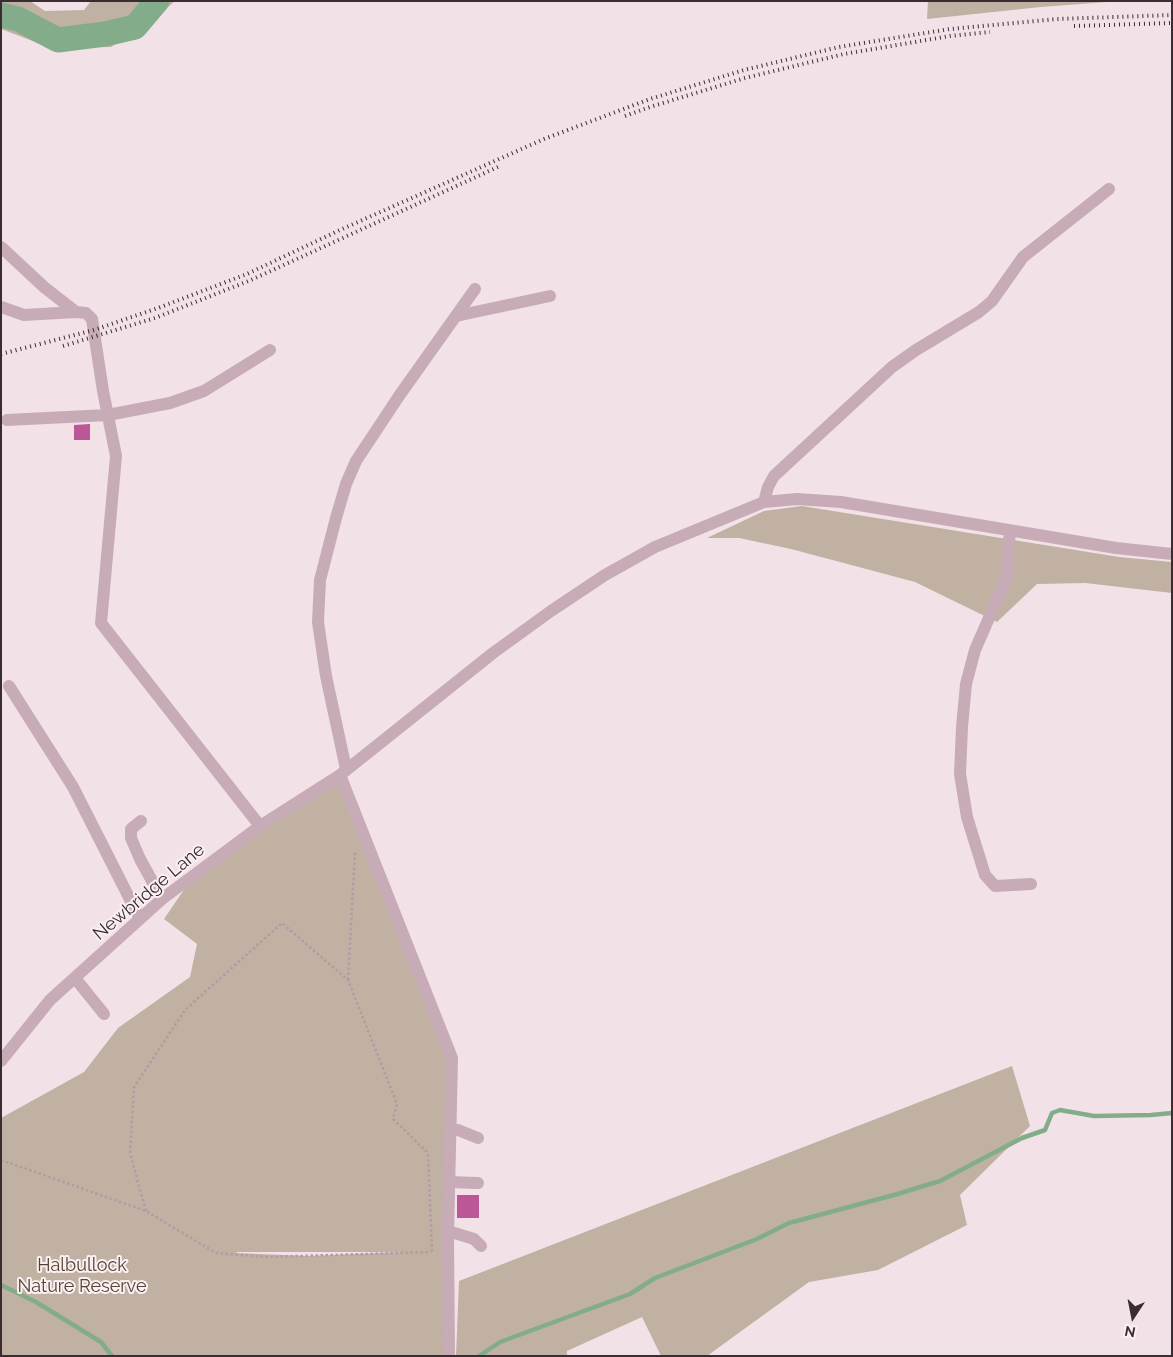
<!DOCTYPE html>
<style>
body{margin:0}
#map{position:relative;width:1173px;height:1357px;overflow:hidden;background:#f2e2e8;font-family:Raleway,sans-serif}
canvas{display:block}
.frame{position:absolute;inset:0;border:2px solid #392c33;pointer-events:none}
.north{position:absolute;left:1108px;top:1292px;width:50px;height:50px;-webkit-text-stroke:4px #faeff2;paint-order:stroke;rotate:191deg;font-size:14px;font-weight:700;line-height:20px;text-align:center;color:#392c33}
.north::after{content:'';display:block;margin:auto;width:18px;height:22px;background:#392c33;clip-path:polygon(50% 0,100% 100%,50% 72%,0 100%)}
</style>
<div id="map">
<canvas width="1173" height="1357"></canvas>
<div class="frame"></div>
<div class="north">N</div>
</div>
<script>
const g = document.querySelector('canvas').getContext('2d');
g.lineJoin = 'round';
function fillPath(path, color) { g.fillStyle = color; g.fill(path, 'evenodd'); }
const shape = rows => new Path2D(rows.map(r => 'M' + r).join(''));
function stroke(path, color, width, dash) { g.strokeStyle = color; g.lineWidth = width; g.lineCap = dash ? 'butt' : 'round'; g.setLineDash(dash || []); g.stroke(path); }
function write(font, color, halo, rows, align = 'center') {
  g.font = font + ' Raleway,sans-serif'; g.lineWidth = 4; g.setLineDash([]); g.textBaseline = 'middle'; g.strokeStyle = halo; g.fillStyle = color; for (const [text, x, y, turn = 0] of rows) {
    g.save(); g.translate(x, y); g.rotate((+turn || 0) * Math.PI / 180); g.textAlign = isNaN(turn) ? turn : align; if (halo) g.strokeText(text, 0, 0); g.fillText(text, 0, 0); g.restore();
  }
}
const green = shape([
 [1,1,30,1,45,11,84,10,91,1,175,1,152,21,111,47,51,48,1,29],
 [928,1,1159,1,1121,1,1041,7,927,19],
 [802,506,1119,557,1172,562,1172,593,1085,583,1037,584,997,622,915,582,791,549,739,538,707,538,764,511],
 [340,775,452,1058,450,1356,1,1356,1,1118,84,1072,118,1028,190,977,197,944,164,919,194,875],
 [405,1252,308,1256,236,1253,237,1252],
 [1012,1066,1030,1126,960,1195,967,1225,878,1270,809,1282,707,1356,661,1356,642,1317,567,1351,567,1356,456,1356,459,1281]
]);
const stream = shape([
 [1,1285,36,1302,101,1342,112,1356],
 [479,1356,500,1342,630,1294,655,1278,757,1239,789,1223,894,1195,940,1181,1022,1138,1045,1130,1052,1113,1060,1110,1094,1116,1151,1115,1172,1113]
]);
const river = shape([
 [1,15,18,19,58,40,105,34,135,27,157,1]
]);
const building = shape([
 [90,424,90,440,74,440,74,425],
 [457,1195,479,1195,479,1218,457,1218]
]);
const path = shape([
 [348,980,355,852],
 [1,1160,146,1211,216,1253,266,1257,431,1252],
 [146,1211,130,1153,134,1087,185,1010,282,923,348,980,397,1104,393,1119,428,1153,432,1252]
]);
const minor = shape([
 [1,247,44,287,76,312],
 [1,307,24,315,76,312,86,313,92,319,103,391,116,456,101,623,260,826],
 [456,316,550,296],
 [7,420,108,415,170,403,204,391,270,350],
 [764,502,768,487,774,476,892,367,916,350,979,312,992,301,1023,257,1109,189],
 [1010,531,1006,579,975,650,966,684,962,727,960,774,967,817,985,875,995,886,1031,884],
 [9,686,73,787,140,919],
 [346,769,326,676,318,622,320,580,336,518,346,484,356,461,399,396,475,289],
 [340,775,452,1058,448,1236,449,1356],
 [141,821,131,829,131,838,140,859,162,899],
 [75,978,104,1014],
 [1,1061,50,1000,162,899,260,826,340,775,493,653,551,611,605,575,655,547,764,502,797,499,841,502,1116,548,1172,554],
 [450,1130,458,1130,478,1138],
 [449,1182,478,1183],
 [448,1231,474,1239,481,1246]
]);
const rail = shape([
 [1074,26,1172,23],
 [625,116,650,107,745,78,844,54,950,36,990,32],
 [63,346,155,318,251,280,500,166],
 [1,354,94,330,158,308,247,274,340,230,544,139,650,99,744,70,839,47,950,29,1057,19,1172,15]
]);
const streetNames = [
 ["Newbridge Lane",149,892,-40]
];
const parkNames = [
 ["Halbullock",82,1266],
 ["Nature Reserve",82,1287]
];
fillPath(green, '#c0b1a3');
stroke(stream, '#83ad8a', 4.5);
stroke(river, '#83ad8a', 25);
fillPath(building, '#bc5696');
stroke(path, '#b599a5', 2.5, [2.5, 2.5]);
stroke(minor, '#c7acb7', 12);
stroke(rail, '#392c33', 4, [1, 4]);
write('18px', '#392c33', '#faeff2', streetNames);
write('18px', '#554332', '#faeff2', parkNames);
</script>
